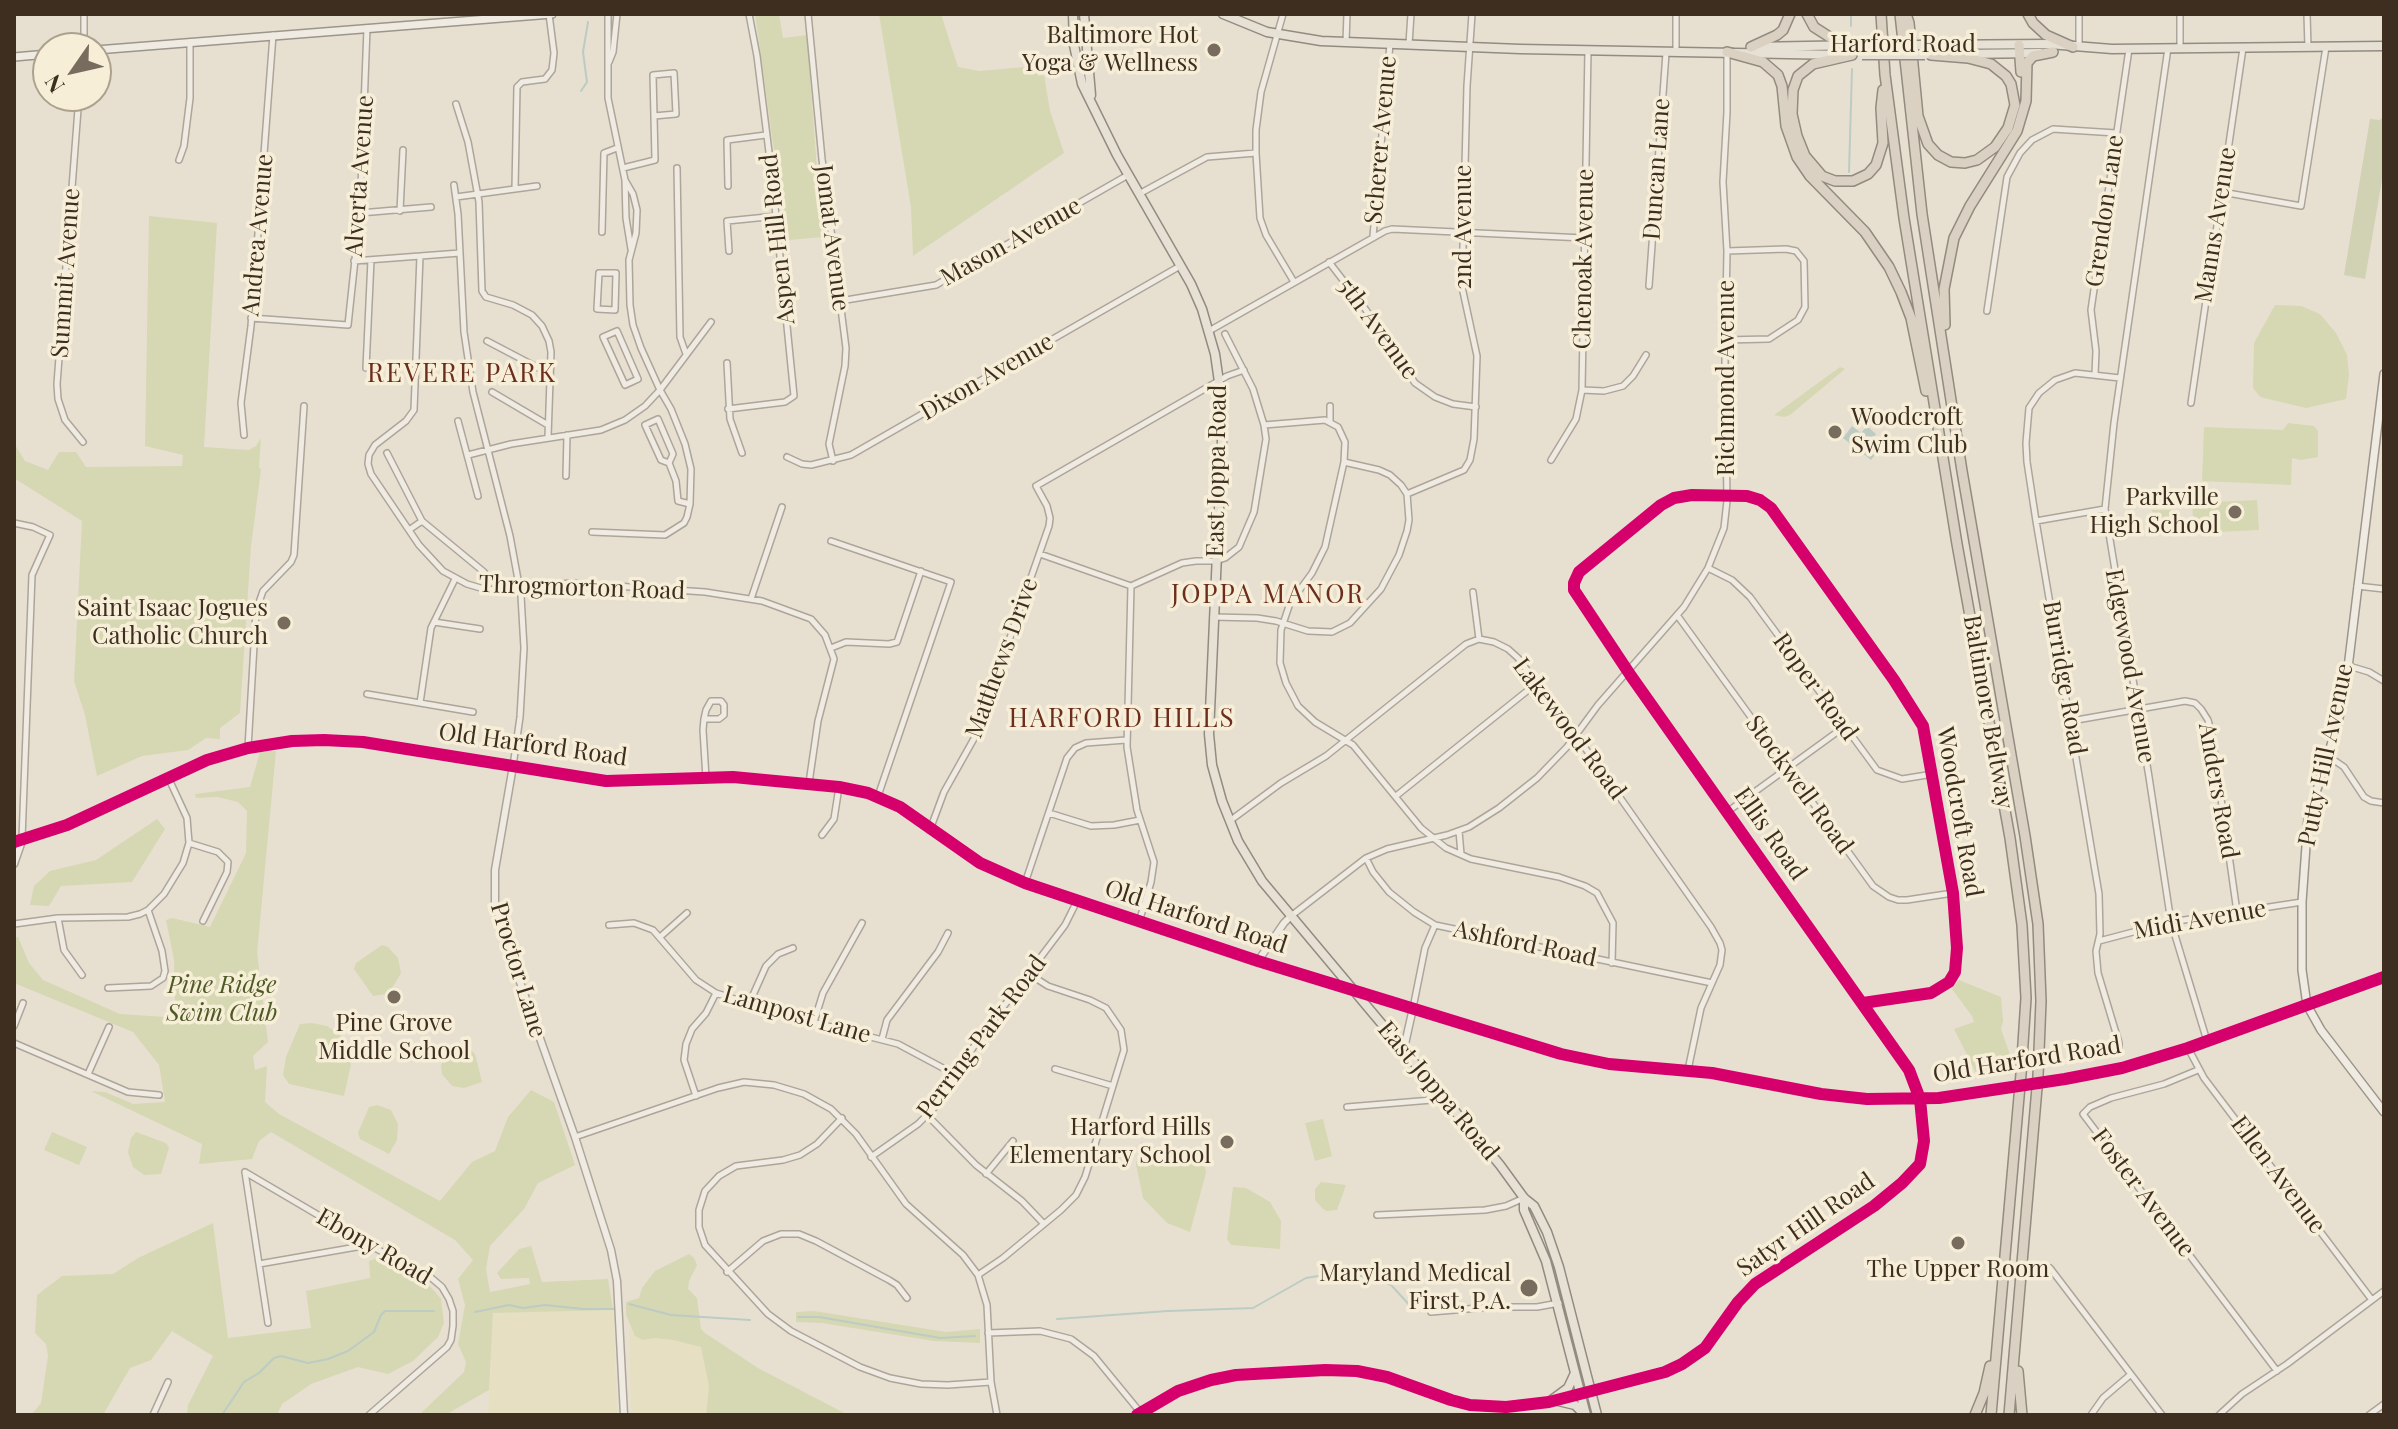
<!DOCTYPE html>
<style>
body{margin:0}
#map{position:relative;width:2398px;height:1429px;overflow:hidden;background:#e7e0d1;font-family:"Playfair Display",serif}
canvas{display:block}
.frame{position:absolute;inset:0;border:16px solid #3d2e20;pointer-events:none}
.north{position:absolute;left:32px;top:32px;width:80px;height:80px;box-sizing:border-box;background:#f7eed8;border:2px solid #ada18e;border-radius:50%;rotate:236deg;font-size:22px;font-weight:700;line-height:32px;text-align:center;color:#3d2e20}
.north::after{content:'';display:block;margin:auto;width:28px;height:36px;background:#786c5e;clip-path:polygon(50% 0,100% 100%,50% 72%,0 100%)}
</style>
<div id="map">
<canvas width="2398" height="1429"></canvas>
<div class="frame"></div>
<div class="north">N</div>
</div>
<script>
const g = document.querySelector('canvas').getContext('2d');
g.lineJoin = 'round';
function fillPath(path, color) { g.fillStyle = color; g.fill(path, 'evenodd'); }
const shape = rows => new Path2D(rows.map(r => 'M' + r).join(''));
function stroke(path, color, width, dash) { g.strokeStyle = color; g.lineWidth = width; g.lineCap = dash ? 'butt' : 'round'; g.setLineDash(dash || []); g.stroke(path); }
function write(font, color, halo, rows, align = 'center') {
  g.font = font + ' "Playfair Display",serif'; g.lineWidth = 7; g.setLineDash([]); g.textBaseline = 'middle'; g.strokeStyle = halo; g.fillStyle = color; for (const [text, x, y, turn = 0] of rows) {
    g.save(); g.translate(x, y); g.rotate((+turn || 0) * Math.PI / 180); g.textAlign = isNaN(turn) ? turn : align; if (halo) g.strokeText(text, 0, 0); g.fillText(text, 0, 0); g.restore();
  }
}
const farmland = shape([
 [613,1310,617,1415,488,1415,493,1313],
 [629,1326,635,1336,643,1340,654,1338,673,1340,701,1347,709,1386,706,1415,631,1415]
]);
const green = shape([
 [755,14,779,14,783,38,807,35,822,237,789,240,772,137],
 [879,14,941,14,958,67,979,71,1036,66,1038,76,1044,75,1050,111,1064,153,913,256,911,207],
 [149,216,217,223,204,447,249,450,256,446,261,438,259,467,261,470,251,546,240,713,220,728,220,739,206,738,188,750,142,756,97,776,85,715,74,681,82,521,14,478,14,443,25,461,48,470,59,452,76,452,86,467,182,466,183,455,145,446],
 [2275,305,2301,306,2320,314,2336,333,2347,355,2349,375,2346,399,2306,408,2260,397,2253,388,2254,343],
 [1840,367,1845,369,1790,415,1784,417,1774,415],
 [2288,423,2314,426,2318,431,2318,457,2301,460,2292,458,2291,485,2202,481,2204,427,2283,430],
 [2257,500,2259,530,2194,533,2192,503],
 [2152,510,2171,510,2172,533,2153,533],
 [276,751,257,953,268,1042,253,1056,255,1070,267,1066,265,1102,279,1114,440,1201,472,1162,495,1151,508,1117,531,1090,554,1102,575,1165,538,1183,524,1209,490,1246,486,1269,490,1292,530,1284,529,1278,501,1279,497,1273,519,1249,531,1246,542,1282,608,1279,613,1310,493,1313,489,1390,445,1415,419,1415,464,1372,466,1362,458,1344,465,1305,458,1279,473,1260,455,1240,271,1132,259,1141,252,1159,199,1164,202,1144,91,1091,105,1092,133,1104,165,1102,159,1065,133,1032,14,983,14,937,18,937,29,963,43,980,120,1014,165,1017,175,1007,174,960,166,920,172,918,210,927,246,853,247,811,238,802,217,797,196,798,195,794,250,787,260,752],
 [157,819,165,829,132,882,61,886,49,906,30,905,34,886,50,871,96,860],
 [382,945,388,947,398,958,401,973,391,990,386,994,373,996,354,969,356,963],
 [1959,980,2001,997,2003,1021,2001,1029,2009,1052,2009,1075,1991,1072,1978,1077,1954,1029,1974,1022,1972,1016,1952,989],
 [312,1023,327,1026,339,1034,346,1043,351,1064,344,1096,289,1084,283,1075,286,1057,300,1024],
 [471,1050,475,1054,482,1082,464,1088,452,1086,442,1074,441,1066,445,1051],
 [377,1105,391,1110,398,1124,397,1140,389,1154,360,1139,358,1133,369,1107],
 [1323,1119,1332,1156,1315,1161,1305,1123],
 [52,1132,87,1147,79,1165,44,1150],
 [136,1132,166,1143,169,1148,161,1174,144,1175,133,1167,128,1152,131,1138],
 [1141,1142,1205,1165,1206,1173,1190,1232,1167,1223,1143,1198,1136,1164],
 [1321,1182,1346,1185,1337,1210,1327,1211,1323,1209,1315,1200,1315,1189],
 [1233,1187,1246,1188,1270,1202,1281,1221,1280,1249,1231,1245,1227,1239],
 [213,1223,228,1338,311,1328,306,1291,370,1278,369,1261,377,1258,430,1286,441,1299,444,1323,438,1337,413,1361,388,1374,358,1367,311,1384,282,1404,277,1415,187,1415,188,1405,213,1356,172,1331,151,1360,130,1368,103,1415,31,1415,41,1403,48,1356,46,1344,35,1333,37,1295,62,1276,113,1274,138,1258],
 [689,1254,694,1258,697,1265,689,1281,688,1289,697,1298,701,1329,705,1333,758,1368,848,1415,706,1415,709,1386,701,1347,673,1340,654,1338,643,1340,635,1336,626,1315,626,1302,639,1298,642,1288,655,1271],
 [814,1311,946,1332,980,1329,980,1343,934,1341,822,1323,796,1322,796,1312]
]);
const cemetery = shape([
 [2384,116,2384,168,2365,279,2344,275,2370,119,2380,120]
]);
const water = shape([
 [1852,426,1861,433,1867,426,1876,434,1871,441,1880,449,1871,460,1843,438]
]);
const stream = shape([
 [1851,14,1851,26],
 [581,91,587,82,583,52,588,22],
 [1849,172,1852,69],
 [629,1304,671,1315,750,1320],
 [475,1312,509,1305,523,1308,545,1305,583,1309,615,1309],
 [798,1317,819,1317,940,1338,975,1336],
 [1057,1319,1168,1311,1253,1308,1306,1278,1342,1272,1382,1280,1392,1286,1414,1310],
 [222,1415,244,1382,259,1373,274,1358,281,1356,308,1363,328,1359,348,1351,374,1332,381,1315,385,1311,434,1311]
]);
const minor = shape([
 [608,14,608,98,625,180,626,218,631,249],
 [808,14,822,159,846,348,845,366,829,444,833,461],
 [1283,14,1261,92,1256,130,1256,153,1260,218,1266,235,1294,282],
 [1676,14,1676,51],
 [2079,14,2079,47],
 [2180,14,2180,47],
 [2307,14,2308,47],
 [1346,42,1347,14],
 [1409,44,1411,14],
 [84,48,84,14],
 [2168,48,2114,423,2105,509,2149,777,2171,922,2207,1041],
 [609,62,613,52,617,14],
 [79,96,57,384,58,399,65,420,83,442],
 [456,104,468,142,479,202,482,291,486,297,513,305,532,315,542,326,549,341,551,352,548,437],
 [179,160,184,146,190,98,190,42],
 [623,168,655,160,654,116,653,75,674,73,676,114,654,116],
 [677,168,680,337,686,354],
 [454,185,458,214,464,332,473,392,510,536,521,596,524,648,520,717,513,766],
 [728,186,727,140,766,135],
 [515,189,517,87,522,82,545,79,552,70,554,53,549,14],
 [2222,192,2301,206,2326,47],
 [1139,194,1207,157,1256,153],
 [456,197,537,186],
 [400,211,403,150],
 [360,213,431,207],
 [602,232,604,153,617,148],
 [1373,236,1390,44],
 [729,251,727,221,777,216],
 [420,256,414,410,406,421,375,445,369,455,368,464,371,474,419,545,443,571,467,584,484,589,500,590,571,583,705,592,762,601,811,619,825,635,834,659,818,721,809,783],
 [354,261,460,253],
 [1329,262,1366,310,1415,383,1435,397,1453,404,1476,407],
 [599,273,616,273,615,310,597,309,599,273],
 [1649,286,1666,53],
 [840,301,936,285,1128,175],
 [1987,311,2007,177,2020,153,2032,140,2053,129,2116,133],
 [251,318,348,325,360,213,367,28],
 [617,331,638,379,625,385,603,337,617,331],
 [1209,331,1385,231,1392,229,1584,238],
 [1725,340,1769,339,1798,320,1805,307,1804,261,1796,251,1786,249,1727,251],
 [487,341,550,374],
 [727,363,730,419,742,453],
 [366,368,371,260],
 [2095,375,2096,351,2091,310,2129,49],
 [1582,390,1604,391,1623,386,1633,376,1646,355],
 [492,392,548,425],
 [2191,403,2243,48],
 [728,409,785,402,794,396,772,176,757,56,749,14],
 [458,421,478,496],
 [1330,421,1330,406],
 [1264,425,1325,420,1338,427,1345,442,1344,462,1325,547,1312,573,1290,603,1281,630,1280,663,1286,683,1298,706,1315,722,1353,745,1421,828,1446,848,1471,859,1559,877,1585,886,1597,893,1613,923,1612,963],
 [244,435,241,403,251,326,273,35],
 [387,453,422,521,484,572],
 [468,455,511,444,601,430,625,420,645,406,660,390,711,322],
 [787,457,802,464,811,465,851,455,1180,266],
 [1551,460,1576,419,1582,390,1588,50],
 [669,463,673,454,658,419,645,425,661,460,669,463,676,481,678,501,690,504],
 [566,476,567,435],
 [1407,494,1464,470,1470,460,1474,439,1477,356,1462,287,1467,86,1472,14],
 [2036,521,2105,509],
 [14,523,33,527,50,535,32,575,22,839],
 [409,530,422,521],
 [592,532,665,535,684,523,687,517,690,504,691,469,685,444,671,409,660,390,641,348,633,325,630,305,629,260,636,233,637,210,633,194,625,180],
 [831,541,951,582,878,796],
 [1040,554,1131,586,1182,563,1196,561,1216,561,1225,558,1239,547,1254,512,1266,439,1264,425,1253,389,1225,334],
 [1708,568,1732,580,1750,597,1877,770,1902,779,1933,774],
 [1131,586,1127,747,1137,810,1154,862,1151,882,1139,922],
 [2357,586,2384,589],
 [1473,592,1479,639],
 [751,599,782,507],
 [1677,615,1873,886,1889,897,1898,900,1907,900,1953,893],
 [1213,617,1257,618,1276,621,1308,631,1332,632,1350,623,1381,589,1399,555,1407,531,1409,520,1407,494,1401,485,1390,475,1379,470,1344,462],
 [434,622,480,629],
 [831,648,846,642,889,644,897,642,921,571],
 [2349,666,2369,672,2384,681],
 [367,694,473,712],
 [420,703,431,628,455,579],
 [704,719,719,719,724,715,724,705,721,701,711,701,706,710,704,719,703,730,706,778],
 [2071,721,2185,701,2195,703,2201,709,2208,720,2212,735,2237,912],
 [248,748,256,611,263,591,291,562,294,555,304,406],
 [2328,756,2344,767,2364,797,2371,801,2384,803],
 [168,777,187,818,189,843,218,852,228,862,227,872,203,921],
 [1396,796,1537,683],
 [1727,812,1844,727],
 [1049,813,1091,826,1114,825,1140,820],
 [1231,820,1281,783,1326,756,1466,644,1479,639,1494,642,1508,649,1518,658,1588,752,1711,927,1720,943,1722,950,1720,965,1701,1008,1688,1070],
 [931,827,944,792,976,735,1049,526,1050,518,1047,506,1036,486,1227,376,1244,370],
 [1459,831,1461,854],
 [822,835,834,819,839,787],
 [1366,858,1373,872,1389,892,1414,912,1435,925,1712,983],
 [1025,883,1067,758,1075,748,1086,743,1126,740],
 [1291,916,1366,858,1387,849,1447,835,1469,827,1499,808,1537,778,1567,747,1598,705,1684,607,1708,568,1724,528,1727,501,1725,360,1727,251,1723,182,1727,112,1727,53],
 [58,918,64,950,82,975],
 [14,924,58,918,128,917,140,914,148,910,164,894,183,863,189,843],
 [609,925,634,923,653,930,696,980,716,993,777,1013,898,1044,956,1075],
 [660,937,687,913],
 [2099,941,2171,922,2302,902],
 [108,988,151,986,163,978,165,971,162,951,148,910],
 [1863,1003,1931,993,1949,982,1955,972,1957,948,1953,893,1923,726,1894,680,1771,508,1760,500,1747,496,1692,495,1674,498,1661,505,1579,572,1574,583,1574,590,1631,676,1909,1070,1920,1099],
 [749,1004,766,966,778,954,793,948],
 [1413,1008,1425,948,1435,925],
 [814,1022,823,993,862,923],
 [14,1026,23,1003],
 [882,1039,887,1020,938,952,948,933],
 [14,1043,128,1092,159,1095],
 [2188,1048,2204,1078,2372,1300],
 [2119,1051,2119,1043,2098,973,2096,951,2100,934,2099,894,2036,521,2027,462,2026,443,2029,408,2039,393,2055,380,2075,373,2120,378],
 [1055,1069,1113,1086],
 [2198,1070,2164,1084,2111,1098,2090,1107,2083,1114,2277,1371],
 [88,1074,109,1027],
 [696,1096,684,1060,686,1044,692,1029,706,1013,716,993],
 [1347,1107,1444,1099],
 [928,1116,976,1165,1022,1201,1044,1224],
 [842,1118,817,1144,800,1155,783,1160,736,1166,719,1176,705,1191,699,1210,699,1227,705,1245,768,1314,791,1331,860,1367,890,1378,921,1384,948,1385,991,1382],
 [575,1137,718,1088,744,1082,774,1085,804,1094,831,1109,856,1134,906,1204,963,1255,978,1275,987,1305,991,1382,997,1415],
 [871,1157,918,1124,939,1103,976,1043,1065,925,1077,901],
 [245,1172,369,1245,429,1276,442,1287,449,1299,453,1311,453,1326,451,1340,447,1347,369,1415],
 [245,1172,268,1323],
 [986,1174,1013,1141],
 [1377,1215,1485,1210,1506,1206,1524,1198],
 [259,1264,368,1245],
 [2050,1268,2162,1415],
 [727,1272,763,1241,781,1234,799,1234,816,1241,889,1280,897,1285,907,1298],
 [978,1275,1003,1258,1061,1210,1076,1195,1085,1177,1124,1050,1121,1030,1106,1008,1090,1000,1048,986,1029,974],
 [1431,1312,1491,1307,1537,1307,1559,1303],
 [988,1333,1040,1331,1071,1339,1094,1356,1140,1412],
 [153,1415,168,1382],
 [2091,1415,2103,1398,2130,1375],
 [2219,1415,2242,1394,2287,1364,2384,1291],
 [2369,1415,2384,1404]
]);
const tertiary = shape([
 [513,766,495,870,495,904,515,968,575,1137,611,1250,617,1281,624,1415],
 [14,842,67,825,207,760,248,748,292,741,324,740,363,742,606,781,733,777,839,787,868,793,900,807,980,863,1025,883,1258,961,1561,1054,1609,1064,1712,1073,1821,1094,1867,1099,1920,1099,1989,1091],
 [14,864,22,841],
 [1258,961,1284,923,1291,916],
 [1402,1047,1405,1044,1413,1008],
 [2065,1079,2147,1062,2384,977],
 [1137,1415,1178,1391,1211,1380,1236,1375,1325,1370,1357,1371,1387,1377,1451,1400,1470,1405,1506,1407,1549,1402,1672,1369,1705,1348,1738,1302,1755,1284,1848,1224,1885,1197,1917,1168,1924,1149,1920,1099]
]);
const secondary = shape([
 [96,50,552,14],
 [14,57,48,54],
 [2384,374,2345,692,2337,726,2308,818,2302,902,2302,970,2307,1005,2321,1030,2384,1112]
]);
const primary = shape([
 [1073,14,1074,45,1082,84,1117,155,1191,284,1202,309,1215,354,1221,396,1222,441,1209,734,1212,765,1222,801,1238,841,1262,881,1500,1165,1524,1198,1534,1206,1547,1232,1559,1267,1597,1415],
 [1084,14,1091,95],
 [1223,14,1267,32,1321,41,1520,49,1842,55],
 [1924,45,2049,44,2112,49,2384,46],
 [1752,47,1862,45],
 [1961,54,2040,53],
 [1524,1198,1524,1210,1546,1261,1586,1415],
 [1554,1400,1575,1405,1585,1415],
 [1549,1402,1568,1388,1575,1373]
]);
const motorway = shape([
 [1807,14,1814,27,1842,45],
 [1881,14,1885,75,1904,218,1957,544,2010,838,2022,925,2026,998,2021,1074,1991,1415],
 [1900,14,1922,214,1962,471,2025,836,2038,924,2041,1001,2038,1076,2009,1415],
 [1906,14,1909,23,1918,116,1928,144,1938,155,1951,162,1965,163,1977,160,1995,147,2008,128,2015,105,2011,84,2006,76,1991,64,1968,58,1931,55],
 [2028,14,2033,23,2046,35,2073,47],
 [2019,45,2021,72],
 [1751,47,1777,35,1783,30,1790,14],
 [1727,52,1763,62,1778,75,1782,86,1786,126,1797,157,1810,176,1865,232,1889,267,1901,292,1911,318,1926,391],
 [1852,55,1813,64,1798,76,1793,90,1792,114,1797,136,1805,156,1822,176,1835,181,1853,181,1868,174,1876,165,1883,143,1881,108,1883,90],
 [1945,325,1944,289,1954,238,1970,206,2017,131,2026,101,2027,63,2033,56,2053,52],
 [2018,1371,2022,1415],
 [1975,1415,1984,1393,1990,1366]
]);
const tertiaryBridge = shape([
 [1989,1091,2065,1079]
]);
const primaryBridge = shape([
 [1862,45,1924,45],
 [1862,55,1925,55]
]);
const cycleway = shape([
 [14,842,67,825,207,760,248,748,292,741,324,740,363,742,606,781,733,777,839,787,868,793,900,807,980,863,1025,883,1258,961,1561,1054,1609,1064,1712,1073,1821,1094,1867,1099,1939,1098,2065,1079,2122,1068,2188,1048,2384,977],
 [1137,1415,1178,1391,1211,1380,1236,1375,1325,1370,1357,1371,1387,1377,1451,1400,1470,1405,1506,1407,1549,1402,1665,1372,1682,1364,1705,1348,1738,1302,1755,1284,1874,1206,1902,1183,1920,1164,1924,1141,1920,1099,1909,1070,1631,676,1574,590,1574,583,1579,572,1661,505,1674,498,1692,495,1747,496,1760,500,1771,508,1894,680,1923,726,1953,893,1957,948,1955,972,1949,982,1931,993,1863,1003]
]);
const markers = [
 [1214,50,8,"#786c5e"],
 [1835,432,8,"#786c5e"],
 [2235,512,8,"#786c5e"],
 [284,623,8,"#786c5e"],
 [394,997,8,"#786c5e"],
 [1227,1142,8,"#786c5e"],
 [1958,1243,8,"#786c5e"],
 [1529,1288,10,"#786c5e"]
];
const poiNames = [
 ["Baltimore Hot",1198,36],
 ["Yoga & Wellness",1198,64],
 ["Woodcroft",1851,418,"left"],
 ["Swim Club",1851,446,"left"],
 ["Parkville",2219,498],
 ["High School",2219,526],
 ["Saint Isaac Jogues",268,609],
 ["Catholic Church",268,637],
 ["Pine Grove",394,1024,"center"],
 ["Middle School",394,1052,"center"],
 ["Harford Hills",1211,1128],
 ["Elementary School",1211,1156],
 ["The Upper Room",1958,1270,"center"],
 ["Maryland Medical",1511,1274],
 ["First, P.A.",1511,1302]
];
const streetNames = [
 ["Harford Road",1903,45],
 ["Scherer Avenue",1381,140,-85],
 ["Duncan Lane",1657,169,-86],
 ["Alverta Avenue",360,176,-86],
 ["Grendon Lane",2105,211,-82],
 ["Manns Avenue",2216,225,-81],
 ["2nd Avenue",1464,227,-90],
 ["Andrea Avenue",258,235,-85],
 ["Jomat Avenue",832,238,83],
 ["Aspen Hill Road",778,239,-96],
 ["Mason Avenue",1011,242,-29],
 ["Chenoak Avenue",1584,259,-89],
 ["Summit Avenue",66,273,-86],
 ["5th Avenue",1378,329,54],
 ["Dixon Avenue",987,377,-30],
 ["Richmond Avenue",1727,378,-90],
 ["East Joppa Road",1217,471,-89],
 ["Throgmorton Road",582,588,2],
 ["Matthews Drive",1002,658,-70],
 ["Edgewood Avenue",2130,666,80],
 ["Burridge Road",2064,678,80],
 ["Roper Road",1815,687,54],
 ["Baltimore Beltway",1988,712,80],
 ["Lakewood Road",1569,729,53],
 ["Old Harford Road",533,745,8],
 ["Putty Hill Avenue",2326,755,-78],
 ["Stockwell Road",1799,785,54],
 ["Anders Road",2218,791,80],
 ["Woodcroft Road",1959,812,80],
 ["Ellis Road",1770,834,55],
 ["Old Harford Road",1196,917,18],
 ["Midi Avenue",2200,920,-10],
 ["Ashford Road",1525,944,12],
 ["Proctor Lane",518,970,73],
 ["Lampost Lane",797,1015,16],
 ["Perring Park Road",982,1037,-53],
 ["Old Harford Road",2027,1060,-9],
 ["East Joppa Road",1438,1091,50],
 ["Ellen Avenue",2278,1175,53],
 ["Foster Avenue",2143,1193,53],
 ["Satyr Hill Road",1806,1225,-35],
 ["Ebony Road",374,1247,30]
];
const parkNames = [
 ["Pine Ridge",222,986],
 ["Swim Club",222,1014]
];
const neighbourhoodNames = [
 ["REVERE PARK",462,374],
 ["JOPPA MANOR",1268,595],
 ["HARFORD HILLS",1122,719]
];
fillPath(farmland, '#e6dfc2');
fillPath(green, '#d6d7b3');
fillPath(cemetery, '#d1d1b3');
fillPath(water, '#bcccc2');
stroke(stream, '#bcccc2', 2);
stroke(minor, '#ada599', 8);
stroke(tertiary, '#ada599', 9);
stroke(secondary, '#9c958a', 10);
stroke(primary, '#928b80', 11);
stroke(motorway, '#928b80', 12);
stroke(minor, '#efebe3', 5);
stroke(tertiary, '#efebe3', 6);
stroke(secondary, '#efebe3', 7);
stroke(primary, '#e6e1d4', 8);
stroke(motorway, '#dad1c2', 9);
stroke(tertiaryBridge, '#ada599', 9, []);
stroke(primaryBridge, '#928b80', 11, []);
stroke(tertiaryBridge, '#efebe3', 6);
stroke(primaryBridge, '#e6e1d4', 8);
stroke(cycleway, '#d6006c', 12);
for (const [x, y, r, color] of markers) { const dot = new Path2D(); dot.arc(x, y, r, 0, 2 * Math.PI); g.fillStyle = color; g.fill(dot); stroke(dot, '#f7eed8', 3); }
write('24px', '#3d2e20', '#f7eed8', poiNames, 'right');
write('24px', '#3d2e20', '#f7eed8', streetNames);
write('italic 24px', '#4d5a26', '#f7eed8', parkNames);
g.letterSpacing = '2px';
write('26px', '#6b2e1e', '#f7eed8', neighbourhoodNames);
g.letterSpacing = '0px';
</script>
